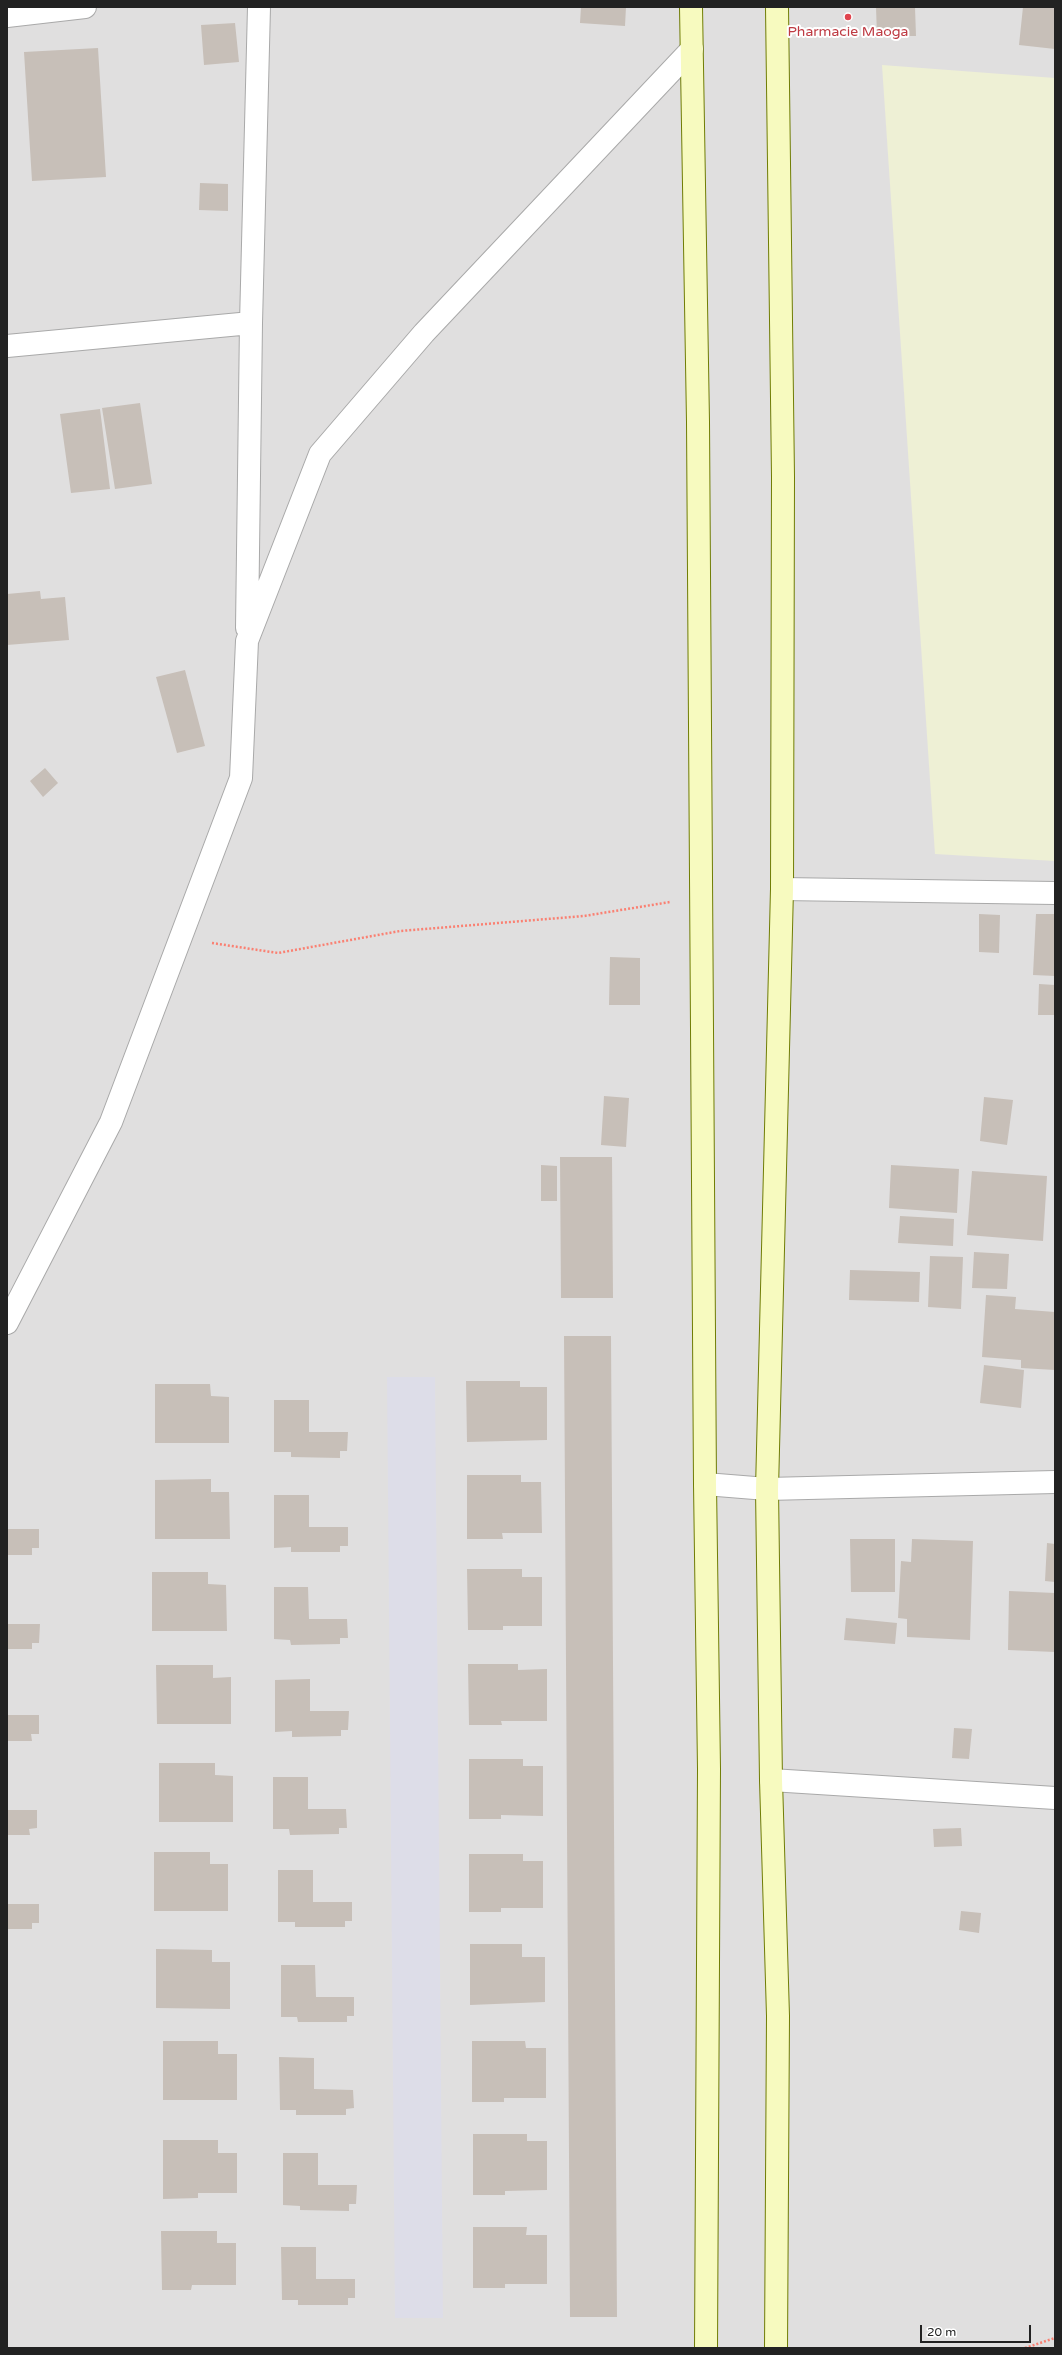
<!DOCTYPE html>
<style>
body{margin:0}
#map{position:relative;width:1062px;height:2355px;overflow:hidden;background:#f2efe9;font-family:"Varela Round",sans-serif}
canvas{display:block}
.frame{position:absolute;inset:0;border:8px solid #222;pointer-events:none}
.scale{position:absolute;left:920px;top:2325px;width:111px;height:18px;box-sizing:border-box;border:2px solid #222;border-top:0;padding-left:5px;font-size:12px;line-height:14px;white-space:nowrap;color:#222;-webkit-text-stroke:3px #fff;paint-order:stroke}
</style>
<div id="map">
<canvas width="1062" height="2355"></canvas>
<div class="frame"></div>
<div class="scale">20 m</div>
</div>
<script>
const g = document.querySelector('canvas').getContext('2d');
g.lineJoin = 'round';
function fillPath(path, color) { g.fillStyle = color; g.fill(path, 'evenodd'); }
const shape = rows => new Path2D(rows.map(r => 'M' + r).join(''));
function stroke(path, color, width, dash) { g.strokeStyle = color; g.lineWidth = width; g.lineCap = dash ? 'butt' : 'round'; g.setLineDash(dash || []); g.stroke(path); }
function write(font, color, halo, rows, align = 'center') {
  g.font = font + ' "Varela Round",sans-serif'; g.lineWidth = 4; g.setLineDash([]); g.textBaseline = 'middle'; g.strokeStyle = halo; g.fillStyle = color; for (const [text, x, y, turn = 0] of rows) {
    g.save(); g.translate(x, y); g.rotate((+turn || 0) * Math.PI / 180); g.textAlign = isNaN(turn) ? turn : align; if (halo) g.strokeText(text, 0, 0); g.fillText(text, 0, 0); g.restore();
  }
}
const residential = shape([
 [7,7,1055,7,1055,2348,7,2348]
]);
const farmland = shape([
 [882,65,1055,78,1055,861,935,854]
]);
const plaza = shape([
 [387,1377,435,1377,443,2318,395,2318]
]);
const building = shape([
 [581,7,626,7,625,26,580,23],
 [876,7,915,7,916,36,877,36],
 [1023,7,1055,7,1055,49,1019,45],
 [235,23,239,62,204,65,201,25],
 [98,48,106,177,32,181,24,52],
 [200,183,228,184,228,211,199,210],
 [140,403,152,484,115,489,102,408],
 [100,409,110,489,71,493,60,414],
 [40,591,41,599,65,597,69,640,7,645,7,594],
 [185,670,205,746,177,753,156,677],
 [45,768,58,783,43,797,30,781],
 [979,914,1000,915,999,953,979,952],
 [1036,914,1055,914,1055,976,1033,975],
 [610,957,640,958,640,1005,609,1005],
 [1039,984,1055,985,1055,1015,1038,1015],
 [604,1096,629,1098,626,1147,601,1145],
 [984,1097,1013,1100,1007,1145,980,1141],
 [560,1157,612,1157,613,1298,561,1298],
 [541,1165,557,1166,557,1201,541,1201],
 [891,1165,959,1169,957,1213,889,1208],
 [972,1171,1047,1176,1043,1241,967,1235],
 [900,1216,954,1219,953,1246,898,1243],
 [974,1252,1009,1254,1007,1289,972,1288],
 [930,1256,963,1257,961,1309,928,1307],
 [850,1270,920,1272,919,1302,849,1300],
 [986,1295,1016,1297,1015,1309,1055,1312,1055,1370,1021,1368,1021,1360,982,1357],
 [564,1336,611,1336,617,2317,570,2317],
 [984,1365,1024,1370,1021,1408,980,1403],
 [466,1381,520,1381,520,1387,547,1387,547,1440,467,1442],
 [155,1384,210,1384,211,1396,229,1397,229,1443,155,1443],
 [274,1400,309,1400,309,1432,348,1432,347,1451,340,1451,340,1458,291,1457,291,1452,274,1452],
 [467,1475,521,1475,521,1482,541,1482,542,1533,502,1533,503,1539,467,1539],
 [211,1479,211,1492,229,1492,230,1539,155,1539,155,1480],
 [274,1495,309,1495,309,1527,348,1527,348,1546,340,1546,340,1552,291,1552,291,1547,274,1548],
 [7,1529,39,1529,39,1548,32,1548,32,1555,7,1555],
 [850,1539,895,1539,895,1592,851,1592],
 [912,1539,973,1541,970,1640,907,1637,907,1619,898,1618,901,1561,911,1562],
 [1047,1543,1055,1544,1055,1582,1045,1581],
 [467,1569,522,1569,522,1577,542,1577,542,1626,503,1626,503,1630,468,1630],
 [152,1572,208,1572,208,1584,226,1585,227,1631,152,1631],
 [274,1587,308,1587,309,1619,347,1619,348,1638,340,1638,340,1644,291,1645,290,1640,274,1639],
 [1009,1591,1055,1593,1055,1652,1008,1650],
 [846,1618,897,1623,895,1644,844,1640],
 [7,1624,40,1624,39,1643,32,1643,32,1649,7,1649],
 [468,1664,518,1664,518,1670,547,1669,547,1721,501,1721,502,1725,469,1725],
 [156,1665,213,1665,213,1678,231,1677,231,1724,157,1724],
 [310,1679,310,1711,349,1711,348,1730,341,1730,341,1736,292,1737,292,1731,275,1732,275,1680],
 [7,1715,39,1715,39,1734,31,1734,32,1741,7,1741],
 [954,1728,972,1729,969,1759,952,1758],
 [469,1759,523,1759,523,1766,543,1766,543,1816,501,1815,501,1819,469,1819],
 [159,1763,215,1763,215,1775,233,1776,233,1822,159,1822],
 [273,1777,308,1777,308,1809,346,1809,347,1828,339,1828,339,1834,290,1835,289,1829,273,1829],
 [7,1810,37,1810,37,1828,29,1829,30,1835,7,1835],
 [961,1828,962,1846,934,1847,933,1829],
 [154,1852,210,1852,210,1864,228,1864,228,1911,154,1911],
 [469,1854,523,1854,523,1861,543,1861,543,1908,501,1908,501,1912,469,1912],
 [278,1870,313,1870,313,1902,352,1902,352,1921,345,1921,345,1927,295,1927,295,1922,278,1922],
 [7,1904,39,1904,39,1923,32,1923,32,1929,7,1929],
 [961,1911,981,1913,979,1933,959,1930],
 [470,1944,522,1944,522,1957,545,1957,545,2002,470,2005],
 [156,1949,212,1950,212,1962,230,1962,230,2009,156,2008],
 [281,1965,315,1965,316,1997,354,1997,354,2016,347,2016,347,2022,298,2022,297,2017,281,2017],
 [163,2041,218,2041,218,2054,237,2054,237,2100,163,2100],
 [472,2041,525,2041,526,2048,546,2048,546,2098,504,2098,504,2102,472,2102],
 [279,2057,314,2058,314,2089,353,2090,354,2108,346,2109,346,2115,296,2115,296,2110,280,2110],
 [473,2134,527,2134,527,2141,547,2141,547,2190,505,2191,505,2195,473,2195],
 [163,2140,218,2140,218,2153,237,2153,237,2193,198,2193,198,2198,163,2199],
 [283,2153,318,2153,318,2185,357,2185,356,2204,349,2204,349,2211,300,2210,300,2206,283,2205],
 [473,2227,527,2227,526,2235,547,2235,547,2284,505,2284,505,2288,473,2288],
 [161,2231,217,2231,217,2243,236,2243,236,2285,192,2285,191,2290,162,2290],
 [281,2247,316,2247,316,2279,355,2279,355,2298,348,2298,348,2305,298,2305,298,2300,282,2300]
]);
const path = shape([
 [212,943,278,953,400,931,584,916,670,902],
 [1025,2348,1055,2338]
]);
const minor = shape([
 [7,16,85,7],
 [7,346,251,323],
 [247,628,251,323,259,7],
 [782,889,1055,893],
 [7,1323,111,1122,241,778,247,641,320,454,424,333,692,49],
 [705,1484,767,1489,1055,1482],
 [771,1780,1055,1798]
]);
const secondary = shape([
 [691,7,698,422,705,1484,709,1769,706,2348],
 [776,2348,778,2016,771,1780,767,1489,782,889,783,477,777,7]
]);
const markers = [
 [848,17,4,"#e0444e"]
];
const healthNames = [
 ["Pharmacie Maoga",848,32]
];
fillPath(residential, '#e0dfdf');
fillPath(farmland, '#eef0d5');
fillPath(plaza, '#dddde8');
fillPath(building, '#c7bfb8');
stroke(minor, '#a9a9a9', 24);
stroke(secondary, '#707d05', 24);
stroke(path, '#fa8072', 2.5, [2, 2]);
stroke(minor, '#fff', 22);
stroke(secondary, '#f7fabf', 22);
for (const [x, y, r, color] of markers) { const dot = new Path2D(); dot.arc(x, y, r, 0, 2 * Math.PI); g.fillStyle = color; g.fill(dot); stroke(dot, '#fff', 1.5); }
write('14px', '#be3a42', '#fff', healthNames);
</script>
